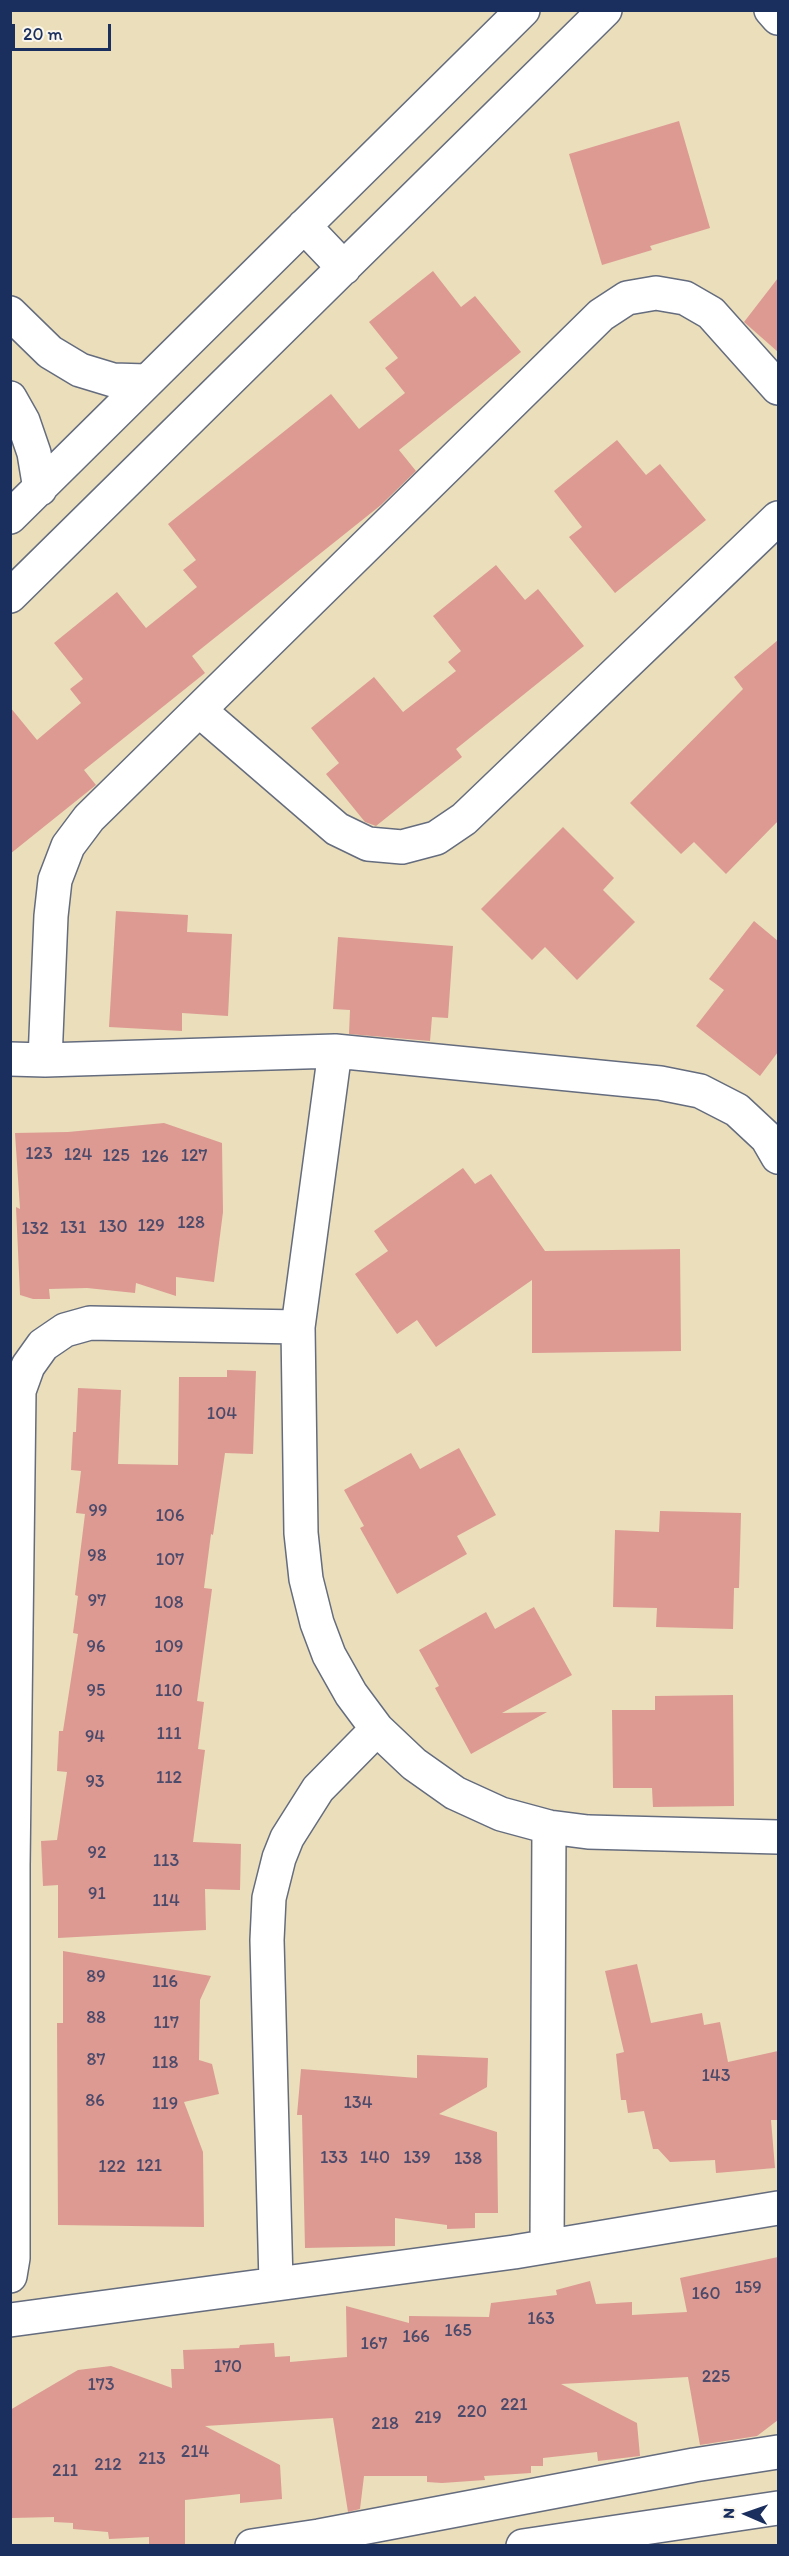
<!DOCTYPE html>
<style>
body{margin:0}
#map{position:relative;width:789px;height:2556px;overflow:hidden;background:#ebdeba;font-family:Itim,sans-serif}
canvas{display:block}
.frame{position:absolute;inset:0;border:12px solid #1b2f5e;pointer-events:none}
.north{position:absolute;left:717px;top:2484px;width:60px;height:60px;-webkit-text-stroke:4px #fbf7ec;paint-order:stroke;rotate:272deg;font-size:16px;font-weight:700;line-height:24px;text-align:center;color:#1b2f5e}
.north::after{content:'';display:block;margin:auto;width:21px;height:27px;background:#1b2f5e;clip-path:polygon(50% 0,100% 100%,50% 72%,0 100%)}
.scale{position:absolute;left:12px;top:24px;width:99px;height:27px;box-sizing:border-box;border:3px solid #1b2f5e;border-top:0;padding-left:8px;font-size:18px;line-height:21px;white-space:nowrap;color:#1b2f5e;-webkit-text-stroke:4px #fbf7ec;paint-order:stroke}
</style>
<div id="map">
<canvas width="789" height="2556"></canvas>
<div class="frame"></div>
<div class="north">N</div>
<div class="scale">20 m</div>
</div>
<script>
const g = document.querySelector('canvas').getContext('2d');
g.lineJoin = 'round';
function fillPath(path, color) { g.fillStyle = color; g.fill(path, 'evenodd'); }
const shape = rows => new Path2D(rows.map(r => 'M' + r).join(''));
function stroke(path, color, width, dash) { g.strokeStyle = color; g.lineWidth = width; g.lineCap = dash ? 'butt' : 'round'; g.setLineDash(dash || []); g.stroke(path); }
function write(font, color, halo, rows, align = 'center') {
  g.font = font + ' Itim,sans-serif'; g.lineWidth = 4.5; g.setLineDash([]); g.textBaseline = 'middle'; g.strokeStyle = halo; g.fillStyle = color; for (const [text, x, y, turn = 0] of rows) {
    g.save(); g.translate(x, y); g.rotate((+turn || 0) * Math.PI / 180); g.textAlign = isNaN(turn) ? turn : align; if (halo) g.strokeText(text, 0, 0); g.fillText(text, 0, 0); g.restore();
  }
}
const building = shape([
 [679,121,710,228,650,246,652,250,602,265,569,154],
 [433,271,461,307,475,296,521,352,399,450,416,471,381,505,192,656,205,673,84,770,96,785,10,854,10,707,37,740,81,703,70,689,83,679,54,643,117,592,146,628,197,587,183,570,196,560,168,524,331,394,359,429,405,393,385,368,398,358,369,322],
 [778,278,778,352,744,322],
 [617,440,646,475,660,464,706,520,615,593,569,537,582,527,554,491],
 [496,565,525,600,538,589,584,646,456,749,462,757,376,826,365,822,326,774,339,763,311,728,374,677,403,712,456,671,448,662,461,651,433,616],
 [778,640,778,821,726,874,694,842,681,854,630,803,743,689,734,677],
 [563,827,614,878,603,890,635,922,577,980,545,947,532,960,481,909],
 [116,911,188,915,187,932,232,934,228,1016,182,1013,182,1031,109,1027],
 [754,921,778,941,778,1052,760,1076,696,1026,724,990,709,979],
 [338,937,453,946,448,1018,432,1017,430,1041,349,1034,350,1010,333,1009],
 [164,1123,222,1143,223,1212,214,1282,176,1277,176,1296,136,1283,135,1293,87,1288,49,1289,50,1299,33,1299,20,1295,16,1207,20,1209,15,1133,68,1132],
 [463,1168,475,1184,491,1174,545,1251,680,1249,681,1351,532,1353,532,1280,436,1347,417,1320,397,1334,355,1274,388,1251,374,1231],
 [227,1370,256,1371,253,1454,225,1453,213,1535,211,1534,204,1588,212,1589,197,1701,204,1702,198,1749,205,1750,193,1842,241,1844,240,1890,205,1889,206,1930,58,1938,58,1885,43,1886,41,1841,57,1840,67,1772,57,1771,59,1731,63,1731,78,1634,73,1633,78,1596,75,1595,85,1514,76,1513,81,1471,71,1470,73,1432,76,1432,78,1388,121,1390,118,1464,178,1465,179,1377,227,1377],
 [459,1448,496,1515,457,1536,467,1554,397,1594,360,1528,364,1526,344,1490,411,1453,420,1469],
 [660,1511,741,1513,739,1588,734,1588,733,1629,656,1627,657,1608,613,1607,615,1530,659,1532],
 [534,1607,572,1675,502,1713,547,1712,471,1754,435,1688,439,1686,419,1650,486,1612,495,1629],
 [733,1695,734,1806,653,1807,652,1788,613,1788,612,1710,655,1710,655,1696],
 [63,1951,211,1976,200,2000,199,2060,212,2064,219,2094,184,2102,203,2152,204,2227,58,2225,57,2023,63,2023],
 [637,1964,651,2023,702,2013,704,2025,720,2022,728,2062,778,2051,778,2120,771,2120,775,2168,716,2173,715,2160,670,2162,658,2149,653,2149,644,2111,628,2113,626,2100,621,2100,616,2054,624,2052,605,1971],
 [417,2055,488,2058,487,2087,439,2114,497,2132,498,2213,475,2213,475,2228,447,2229,447,2225,395,2218,395,2246,305,2248,302,2115,297,2115,301,2069,417,2078],
 [778,2257,778,2420,757,2436,700,2445,688,2377,561,2384,637,2423,640,2456,598,2461,597,2452,543,2458,543,2466,531,2466,531,2473,484,2476,485,2480,442,2483,427,2482,427,2476,364,2476,360,2509,348,2512,333,2418,205,2426,280,2465,282,2499,240,2503,240,2494,185,2500,185,2546,149,2546,149,2537,109,2539,108,2532,73,2529,73,2523,54,2522,54,2517,12,2518,10,2410,78,2370,111,2366,172,2388,171,2369,184,2369,183,2350,239,2348,240,2345,274,2343,275,2357,290,2356,290,2362,347,2357,346,2306,409,2323,409,2316,489,2317,491,2303,557,2295,556,2290,590,2281,596,2304,632,2302,632,2315,687,2312,680,2278]
]);
const minor = shape([
 [304,226,344,268],
 [10,313,50,352,80,370,113,380,147,381],
 [10,398,23,421,34,453,40,489],
 [10,517,523,10],
 [10,596,605,10],
 [199,710,337,829,368,844,402,847,436,838,464,819,778,518],
 [335,1051,298,1327,301,1533,306,1579,317,1623,329,1655,351,1694,377,1729,414,1764,455,1793,501,1814,549,1827,588,1832,778,1837],
 [10,1059,45,1060,335,1051,660,1083,700,1091,737,1110,767,1138,778,1157],
 [45,1060,51,916,55,880,68,846,89,818,601,315,627,298,656,293,685,298,711,313,778,388],
 [547,2246,549,1827],
 [10,2276,13,2258,13,1866,19,1391,28,1366,43,1345,65,1330,90,1323,298,1327],
 [276,2283,267,1940,269,1898,279,1858,287,1838,318,1789,377,1729],
 [10,2320,514,2252,778,2208],
 [252,2546,319,2536,694,2465,778,2452]
]);
const tertiary = shape([
 [771,10,778,18],
 [523,2546,778,2508]
]);
const numberNames = [
 ["123",39,1154],
 ["124",78,1155],
 ["125",116,1156],
 ["127",194,1156],
 ["126",155,1157],
 ["128",191,1223],
 ["129",151,1226],
 ["130",113,1227],
 ["131",73,1228],
 ["132",35,1229],
 ["104",222,1414],
 ["99",98,1511],
 ["106",170,1516],
 ["98",97,1556],
 ["107",170,1560],
 ["97",97,1601],
 ["108",169,1603],
 ["96",96,1647],
 ["109",169,1647],
 ["95",96,1691],
 ["110",169,1691],
 ["111",169,1734],
 ["94",95,1737],
 ["112",169,1778],
 ["93",95,1782],
 ["92",97,1853],
 ["113",166,1861],
 ["91",97,1894],
 ["114",166,1901],
 ["89",96,1977],
 ["116",165,1982],
 ["88",96,2018],
 ["117",166,2023],
 ["87",96,2060],
 ["118",165,2063],
 ["143",716,2076],
 ["86",95,2101],
 ["134",358,2103],
 ["119",165,2104],
 ["133",334,2158],
 ["140",375,2158],
 ["139",417,2158],
 ["138",468,2159],
 ["121",149,2166],
 ["122",112,2167],
 ["159",748,2288],
 ["160",706,2294],
 ["163",541,2319],
 ["165",458,2331],
 ["166",416,2337],
 ["167",374,2344],
 ["170",228,2367],
 ["225",716,2377],
 ["173",101,2385],
 ["221",514,2405],
 ["220",472,2412],
 ["219",428,2418],
 ["218",385,2424],
 ["214",195,2452],
 ["213",152,2459],
 ["212",108,2465],
 ["211",65,2471]
];
fillPath(building, '#dc9a93');
stroke(minor, '#646c7e', 36);
stroke(tertiary, '#646c7e', 36);
stroke(minor, '#fff', 33);
stroke(tertiary, '#fff', 33);
write('18px', '#4b4a6b', null, numberNames);
</script>
